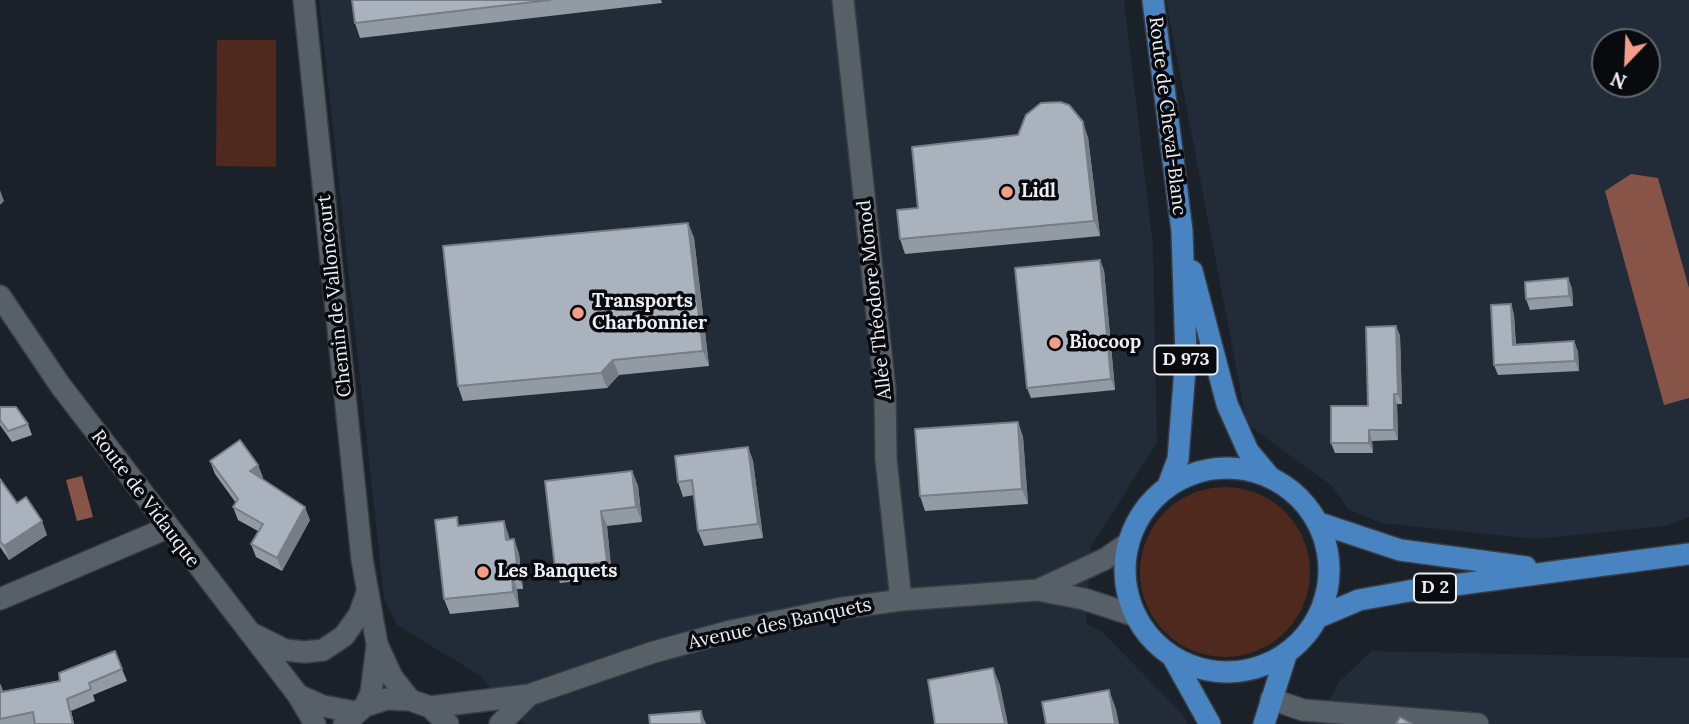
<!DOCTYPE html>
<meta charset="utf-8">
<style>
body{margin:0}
#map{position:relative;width:1689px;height:724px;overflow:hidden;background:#1b2129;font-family:Lora,serif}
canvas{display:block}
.north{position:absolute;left:1591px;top:28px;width:70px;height:70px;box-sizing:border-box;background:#080a0e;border:2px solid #63666b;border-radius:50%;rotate:203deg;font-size:19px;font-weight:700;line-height:28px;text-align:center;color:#ecf0f6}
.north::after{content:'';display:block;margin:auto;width:24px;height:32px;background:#f49e88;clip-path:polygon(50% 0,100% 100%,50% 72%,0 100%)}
</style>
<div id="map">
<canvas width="1689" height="724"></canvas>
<div class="north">N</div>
</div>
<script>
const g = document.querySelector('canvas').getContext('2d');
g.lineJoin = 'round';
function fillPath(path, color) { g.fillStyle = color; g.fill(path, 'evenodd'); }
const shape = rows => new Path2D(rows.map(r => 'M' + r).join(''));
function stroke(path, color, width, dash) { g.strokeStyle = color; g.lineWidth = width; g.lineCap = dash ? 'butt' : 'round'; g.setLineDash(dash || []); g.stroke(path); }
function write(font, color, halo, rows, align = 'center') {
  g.font = font + ' Lora,serif'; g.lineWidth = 7; g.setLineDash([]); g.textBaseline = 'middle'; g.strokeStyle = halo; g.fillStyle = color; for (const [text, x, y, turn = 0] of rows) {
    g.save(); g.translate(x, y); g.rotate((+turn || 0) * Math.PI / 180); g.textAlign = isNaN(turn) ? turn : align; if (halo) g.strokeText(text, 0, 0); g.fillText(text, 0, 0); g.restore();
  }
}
const built = shape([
 [319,0,1124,0,1153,246,1157,442,1091,547,1086,624,1101,631,1183,714,1188,724,525,724,479,675,397,625,384,599],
 [1166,0,1689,0,1689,517,1666,526,1536,539,1381,523,1348,509,1332,486,1247,424],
 [1605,42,1647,42,1647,84,1605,84],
 [1371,651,1689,658,1689,724,1316,724,1339,682]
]);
const green = shape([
 [217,40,276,40,276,167,216,166],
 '1140 572a85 85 0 1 1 170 0a85 85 0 1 1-170 0Z'
]);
const water = shape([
 [1631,174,1658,178,1689,288,1689,398,1664,405,1605,191],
 [82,476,93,517,77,521,66,480]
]);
const minor = shape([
 [304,0,362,559,377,644,392,677,410,700],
 [843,0,885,390,886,459,901,600],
 [0,296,60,385,298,695,315,724],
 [1038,590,1084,599,1136,616],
 [0,599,167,528],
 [255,635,285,650,305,652,323,650,344,636,359,615,367,593],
 [298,695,323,706,355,712],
 [1271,699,1303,710,1478,724],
 [365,706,371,693,377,646],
 [430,707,529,695,654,652,731,631,837,609,901,600,1038,590,1105,559,1128,543],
 [344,724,365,706,387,699,410,700,430,707,448,724],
 [500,724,529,695]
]);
const major = shape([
 [1153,0,1182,231,1186,356,1178,459,1168,486],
 [1192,271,1227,404,1248,451,1269,476],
 '1125 570a102 102 0 1 1 204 0a102 102 0 1 1-204 0Z',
 [1319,523,1400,550,1526,567],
 [1319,617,1359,600,1409,591,1689,554],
 [1172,656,1210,724],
 [1264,724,1286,655]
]);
const wall = shape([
 [352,0,661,0,662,3,360,38,355,23],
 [1088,137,1100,236,905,254,900,239,918,208],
 [688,223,694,238,709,366,619,375,607,388,463,401,458,386],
 [1104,270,1115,390,1031,398,1027,388],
 [1568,278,1572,289,1573,306,1530,310,1526,299],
 [1511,304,1514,315,1516,344,1574,341,1578,352,1579,371,1498,375,1494,365],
 [1396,326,1400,336,1402,404,1397,404,1398,440,1372,441,1373,453,1335,453,1331,443,1368,406],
 [0,407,28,424,32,435,12,442,0,425],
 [1018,422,1023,437,1028,504,925,511,920,496],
 [748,447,753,461,763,538,704,546,698,531,694,495,683,497,678,482],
 [210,461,258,465,263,478,262,479,310,520,282,571,256,557,251,544,258,531,238,520,233,507,236,503,215,474],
 [632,471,638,486,642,522,607,526,612,577,560,583,555,568],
 [0,479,17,503,47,535,9,560,0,547],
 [460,526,509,536,509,539,514,539,519,554,523,589,517,589,519,607,450,614,444,599],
 [122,669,127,681,93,695,95,701,71,711,74,724,0,724,0,684,3,691]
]);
const shadedWall = shape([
 [1083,122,1088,137,1100,236,1094,221],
 [0,190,4,201,0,205],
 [688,223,694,238,709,366,703,351],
 [1100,260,1104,270,1115,390,1111,379],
 [1568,278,1572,289,1573,306,1569,296],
 [1511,304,1514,315,1516,355,1513,345],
 [1396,326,1400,336,1402,404,1398,394],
 [1574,341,1578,352,1579,371,1575,361],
 [613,360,619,375,607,388,601,373],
 [1394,394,1397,404,1398,440,1394,430],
 [1018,422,1023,437,1028,504,1022,489],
 [1369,430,1372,441,1373,453,1369,443],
 [748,447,753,461,763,538,758,524],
 [258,465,263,478,255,484,250,471],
 [632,471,638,486,642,522,636,507],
 [305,507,310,520,282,571,277,558],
 [601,511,607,526,612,577,607,562],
 [42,521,47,535,9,560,4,546],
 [504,521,509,536,511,555,506,540],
 [514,539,519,554,523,589,518,574],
 [512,574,517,589,519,607,513,592],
 [993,668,1000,685,1008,724,1005,724],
 [1109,690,1116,709,1119,724,1115,724],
 [67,699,71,711,74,724,73,724],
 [701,711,706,724,702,724]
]);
const building = shape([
 [352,0,550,0,355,23,352,0],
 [1060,102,1069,105,1083,122,1094,221,900,239,897,210,918,208,912,147,1018,135,1026,115,1041,103,1060,102],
 [688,223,703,351,613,360,601,373,458,386,443,246,688,223],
 [1100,260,1111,379,1027,388,1015,268,1100,260],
 [1568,278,1569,296,1526,299,1525,282,1568,278],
 [1511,304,1513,345,1574,341,1575,361,1494,365,1491,305,1511,304],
 [1396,326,1398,394,1394,394,1394,430,1369,430,1369,443,1331,443,1331,406,1368,406,1366,327,1396,326],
 [0,407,16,407,28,424,8,431,0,420,0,407],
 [1018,422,1022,489,920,496,915,429,1018,422],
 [240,440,258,465,250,471,305,507,277,558,251,544,263,524,233,507,238,499,210,461,240,440],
 [748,447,758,524,698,531,692,480,678,482,675,456,748,447],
 [632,471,636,507,601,511,607,562,555,568,545,481,632,471],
 [0,479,17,503,26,497,42,521,4,546,0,541,0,479],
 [457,517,458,526,504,521,506,540,514,539,518,574,512,574,513,592,444,599,435,520,457,517],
 [115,651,122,669,89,683,91,689,67,699,73,724,35,724,33,712,0,719,0,685,2,692,60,681,59,673,115,651],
 [993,668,1005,724,935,724,928,680,993,668],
 [1109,690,1115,724,1046,724,1042,702,1109,690],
 [701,711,702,724,650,724,649,715,701,711],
 [1400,717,1412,724,1396,724,1400,717]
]);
const markers = [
 [1007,192,7,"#f49e88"],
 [578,313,7,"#f49e88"],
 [1055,343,7,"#f49e88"],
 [483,572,7,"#f49e88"]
];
const shields = [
 [1186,360,63],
 [1435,588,42]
];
const shieldNames = [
 ["D 973",1186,360],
 ["D 2",1435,588]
];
const streetNames = [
 ["Route de Cheval-Blanc",1167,116,83],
 ["Chemin de Valloncourt",335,296,-96],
 ["Allée Théodore Monod",875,300,-96],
 ["Route de Vidauque",145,499,53],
 ["Avenue des Banquets",780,624,-12]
];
const poiNames = [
 ["Lidl",1021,192],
 ["Transports",592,302],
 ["Charbonnier",592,324],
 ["Biocoop",1069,343],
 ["Les Banquets",497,572]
];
fillPath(built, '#212c38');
fillPath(green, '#4f281e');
fillPath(water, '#885447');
stroke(minor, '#393d43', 24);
stroke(major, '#393d43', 24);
stroke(minor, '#575f67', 21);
stroke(major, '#4984c2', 21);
fillPath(wall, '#929aa3');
fillPath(shadedWall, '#777d84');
fillPath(building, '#aab3bd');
stroke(building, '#777d84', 2);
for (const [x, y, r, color] of markers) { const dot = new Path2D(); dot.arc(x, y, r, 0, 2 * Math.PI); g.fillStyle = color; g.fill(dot); stroke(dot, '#080a0e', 2.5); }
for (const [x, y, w] of shields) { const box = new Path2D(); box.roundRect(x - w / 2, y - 14.5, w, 29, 5); g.fillStyle = '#080a0e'; g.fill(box); stroke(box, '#ecf0f6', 2); }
write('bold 18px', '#ecf0f6', null, shieldNames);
write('19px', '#ecf0f6', '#080a0e', streetNames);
write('bold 19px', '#ecf0f6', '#080a0e', poiNames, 'left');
</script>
